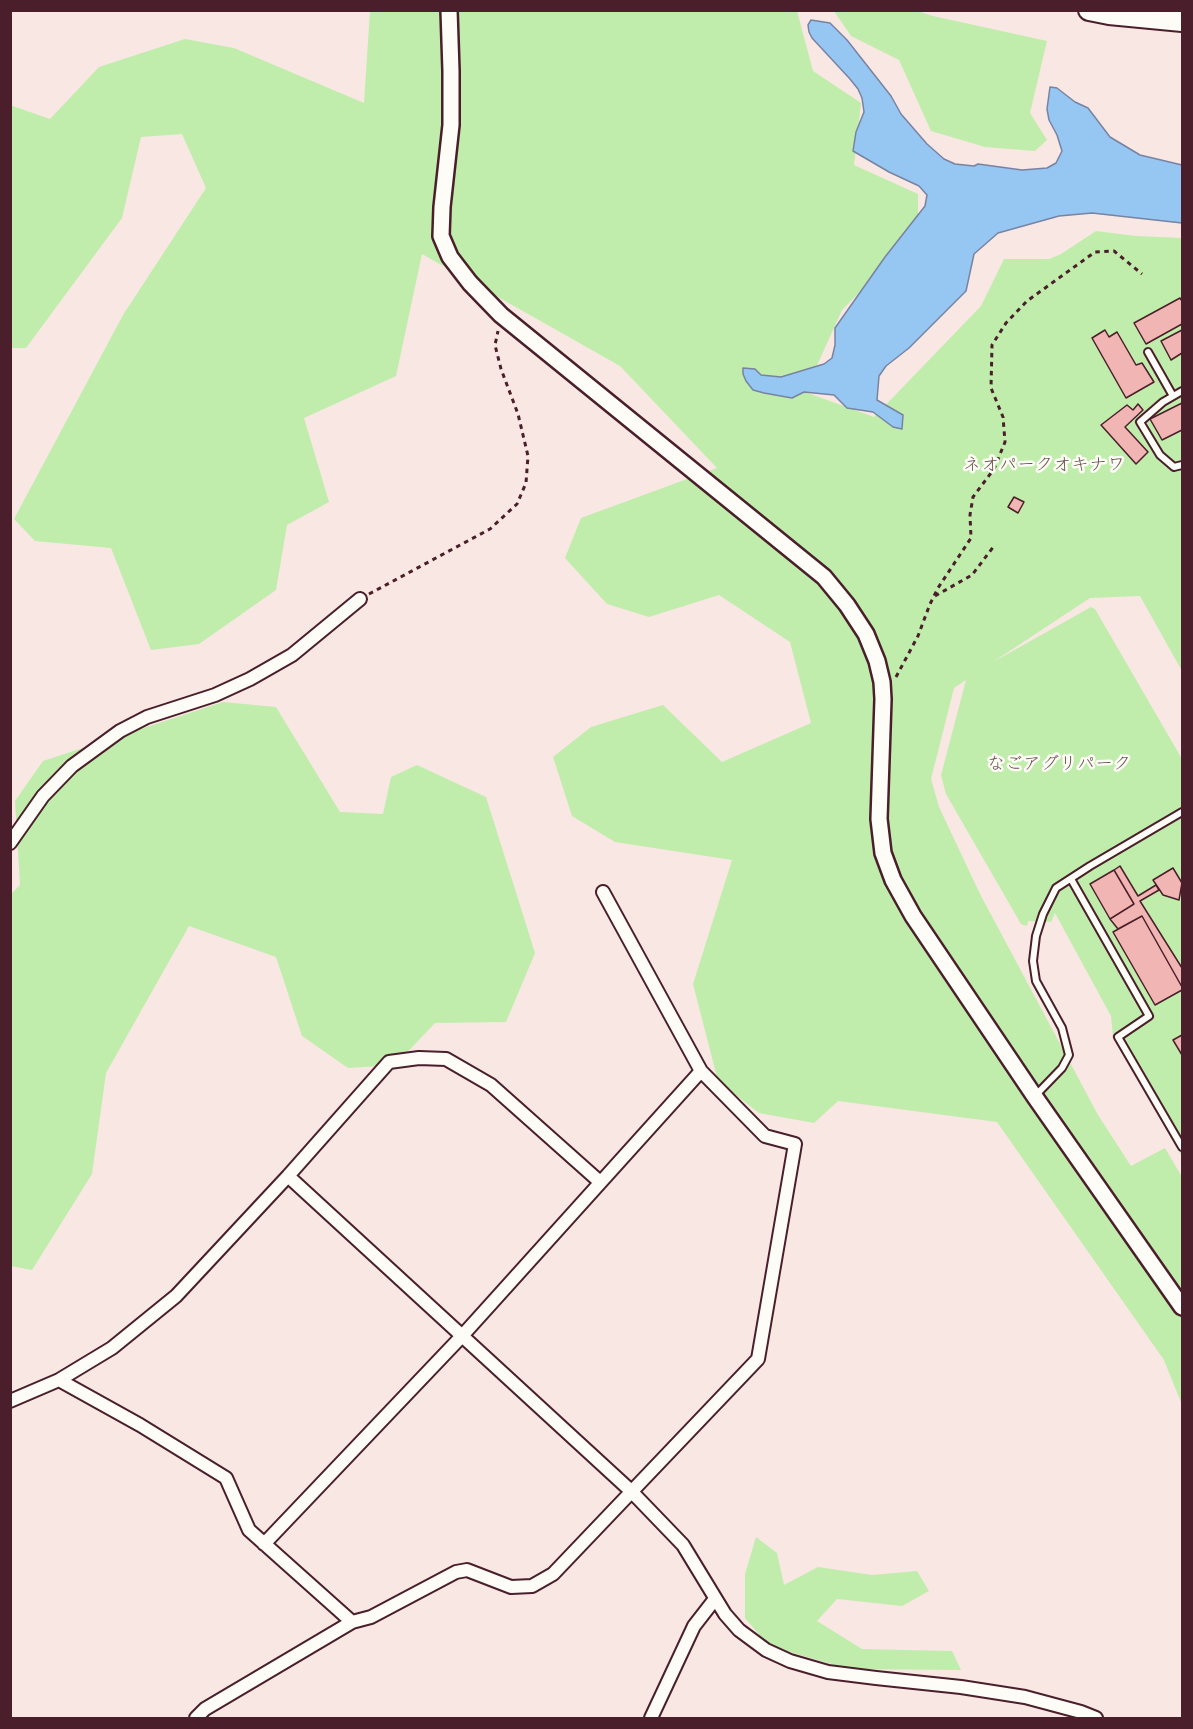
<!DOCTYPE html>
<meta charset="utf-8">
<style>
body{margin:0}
#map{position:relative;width:1193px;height:1729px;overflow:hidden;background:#f9e7e3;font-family:Dekko,sans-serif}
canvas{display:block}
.frame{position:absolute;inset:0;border:12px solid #4a1f2b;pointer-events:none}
</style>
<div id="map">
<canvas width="1193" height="1729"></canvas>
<div class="frame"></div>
</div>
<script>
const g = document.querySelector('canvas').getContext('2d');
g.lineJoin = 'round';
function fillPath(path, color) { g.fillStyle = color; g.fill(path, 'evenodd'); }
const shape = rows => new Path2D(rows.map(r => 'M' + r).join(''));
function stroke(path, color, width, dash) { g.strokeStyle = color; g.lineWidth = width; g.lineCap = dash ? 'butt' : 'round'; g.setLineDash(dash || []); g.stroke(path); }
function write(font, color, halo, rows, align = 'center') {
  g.font = font + ' Dekko,"Klee One",sans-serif'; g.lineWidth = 5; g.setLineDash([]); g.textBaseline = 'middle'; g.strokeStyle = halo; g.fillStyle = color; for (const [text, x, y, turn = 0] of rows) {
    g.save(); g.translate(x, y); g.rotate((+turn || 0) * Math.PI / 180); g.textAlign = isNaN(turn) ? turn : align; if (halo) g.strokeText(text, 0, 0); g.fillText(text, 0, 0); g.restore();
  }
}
const green = shape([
 [370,11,797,11,813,71,861,103,854,165,918,194,918,233,842,310,805,392,874,417,981,306,1004,259,1049,259,1061,254,1096,231,1136,236,1182,238,1182,671,1140,596,1090,598,993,662,1091,607,1095,609,1182,759,1182,1157,1113,1037,1111,1016,1055,913,1051,922,1028,921,1027,926,1021,924,946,794,941,775,966,680,954,688,931,779,939,807,980,894,1098,1115,1131,1166,1165,1148,1182,1177,1182,1405,1164,1360,997,1122,838,1101,814,1123,759,1113,718,1081,693,984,732,860,615,842,572,816,553,757,591,727,663,705,722,762,811,723,790,642,719,595,649,617,607,604,565,558,581,518,717,468,620,366,422,254,396,376,304,418,329,502,287,525,276,590,199,644,151,650,111,548,35,541,14,519,123,315,206,188,182,134,141,137,122,218,26,348,11,348,10,105,50,119,99,67,185,39,234,48,364,103],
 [834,11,917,11,933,16,1047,41,1030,113,1047,140,1035,151,985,147,931,131,899,60,851,36],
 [223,702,276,707,340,812,383,814,391,777,417,765,486,797,535,953,506,1022,435,1023,395,1065,348,1068,302,1036,276,957,189,926,106,1073,92,1174,32,1270,11,1266,10,895,20,885,15,801,43,761],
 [756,1537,777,1553,784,1585,818,1567,872,1575,917,1571,929,1591,902,1606,837,1599,817,1621,862,1649,952,1651,961,1670,849,1669,769,1646,745,1618,745,1574]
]);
const water = shape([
 [811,20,830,23,847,40,891,96,901,114,927,144,944,159,955,164,974,166,978,164,1022,170,1047,168,1056,163,1062,151,1057,135,1049,120,1047,109,1050,87,1057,88,1075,102,1088,108,1110,137,1140,155,1182,165,1182,223,1092,213,1059,216,998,233,974,254,966,291,909,348,886,366,879,376,877,400,903,415,902,429,893,427,873,412,847,408,834,395,804,392,792,398,764,393,753,390,746,381,743,374,743,368,755,369,761,375,781,377,824,364,832,358,835,345,835,328,885,257,925,206,927,195,919,186,889,172,853,151,856,132,864,112,862,98,858,89,850,79,812,38,809,32,808,25,811,20]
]);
const building = shape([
 [1180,298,1182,301,1182,324,1146,344,1134,323,1180,298],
 [1105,330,1109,337,1117,332,1136,365,1142,363,1154,382,1126,398,1092,338,1105,330],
 [1182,330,1182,353,1171,360,1161,341,1182,330],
 [1182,403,1182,430,1162,440,1150,419,1182,403],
 [1138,404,1143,410,1125,427,1148,452,1136,464,1101,425,1127,405,1133,410,1138,404],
 [1014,497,1024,502,1018,513,1008,507,1014,497],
 [1120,866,1138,896,1156,885,1159,890,1140,901,1182,968,1182,987,1142,916,1118,929,1110,919,1134,904,1114,870,1120,866],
 [1173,868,1182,883,1179,900,1163,895,1153,880,1173,868],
 [1114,870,1134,904,1110,919,1090,884,1114,870],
 [1142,916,1182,987,1182,990,1155,1005,1113,932,1142,916],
 [1182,1035,1182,1055,1173,1040,1182,1035]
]);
const path = shape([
 [369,594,490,529,517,504,526,483,528,456,518,414,501,369,495,345,498,331],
 [935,596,972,575,994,546],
 [896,677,918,636,930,604,938,588,971,538,970,515,973,497,994,469,1005,442,1003,417,991,388,992,345,1006,323,1027,301,1095,252,1114,251,1142,274]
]);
const service = shape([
 [1148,352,1173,396],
 [1182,391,1163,402,1140,422,1160,455,1174,467,1182,465],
 [1071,879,1149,1016,1118,1037,1182,1147],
 [1035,1096,1062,1068,1069,1055,1062,1028,1036,981,1033,961,1036,936,1043,914,1056,888,1090,866,1182,812]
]);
const minor = shape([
 [10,843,43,796,72,766,120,731,147,717,215,695,250,679,292,655,360,599],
 [288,1176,631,1491,683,1545,725,1614,739,1630,766,1650,790,1661,828,1672,876,1678,961,1687,1025,1697,1081,1712,1096,1718],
 [59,1380,140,1425,226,1478,249,1530,352,1622],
 [10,1401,59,1380,112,1348,176,1296,288,1176,389,1062,419,1058,446,1059,491,1085,600,1182],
 [264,1544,462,1336,701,1071],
 [196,1718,205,1709,352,1622,371,1617,456,1572,467,1570,511,1587,532,1586,553,1574,758,1359,795,1144,765,1136,701,1071,603,892],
 [651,1718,694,1626,715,1599]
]);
const tertiary = shape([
 [449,10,451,71,451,125,442,207,441,236,450,257,470,283,501,315,824,577,847,605,866,634,877,661,882,682,883,699,879,819,883,853,893,880,913,916,1035,1097,1182,1307]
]);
const trunk = shape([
 [1089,10,1109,14,1182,21]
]);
const parkNames = [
 ["ネオパークオキナワ",1044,468],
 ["なごアグリパーク",1059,767]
];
fillPath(green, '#c0edab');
fillPath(water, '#96c6f2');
stroke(water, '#7883a2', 1.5);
fillPath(building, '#f1b5b3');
stroke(building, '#4a1f2b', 1.5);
stroke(service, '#4a1f2b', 10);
stroke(minor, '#4a1f2b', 16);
stroke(tertiary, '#4a1f2b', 20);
stroke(trunk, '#4a1f2b', 24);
stroke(path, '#4a1f2b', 3, [4.5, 4.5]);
stroke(service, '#fdfcf7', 6);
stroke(minor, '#fdfcf7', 12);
stroke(tertiary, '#fdfcf7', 15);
stroke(trunk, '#fdfcf7', 20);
write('18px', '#68524b', '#fdfcf7', parkNames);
</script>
